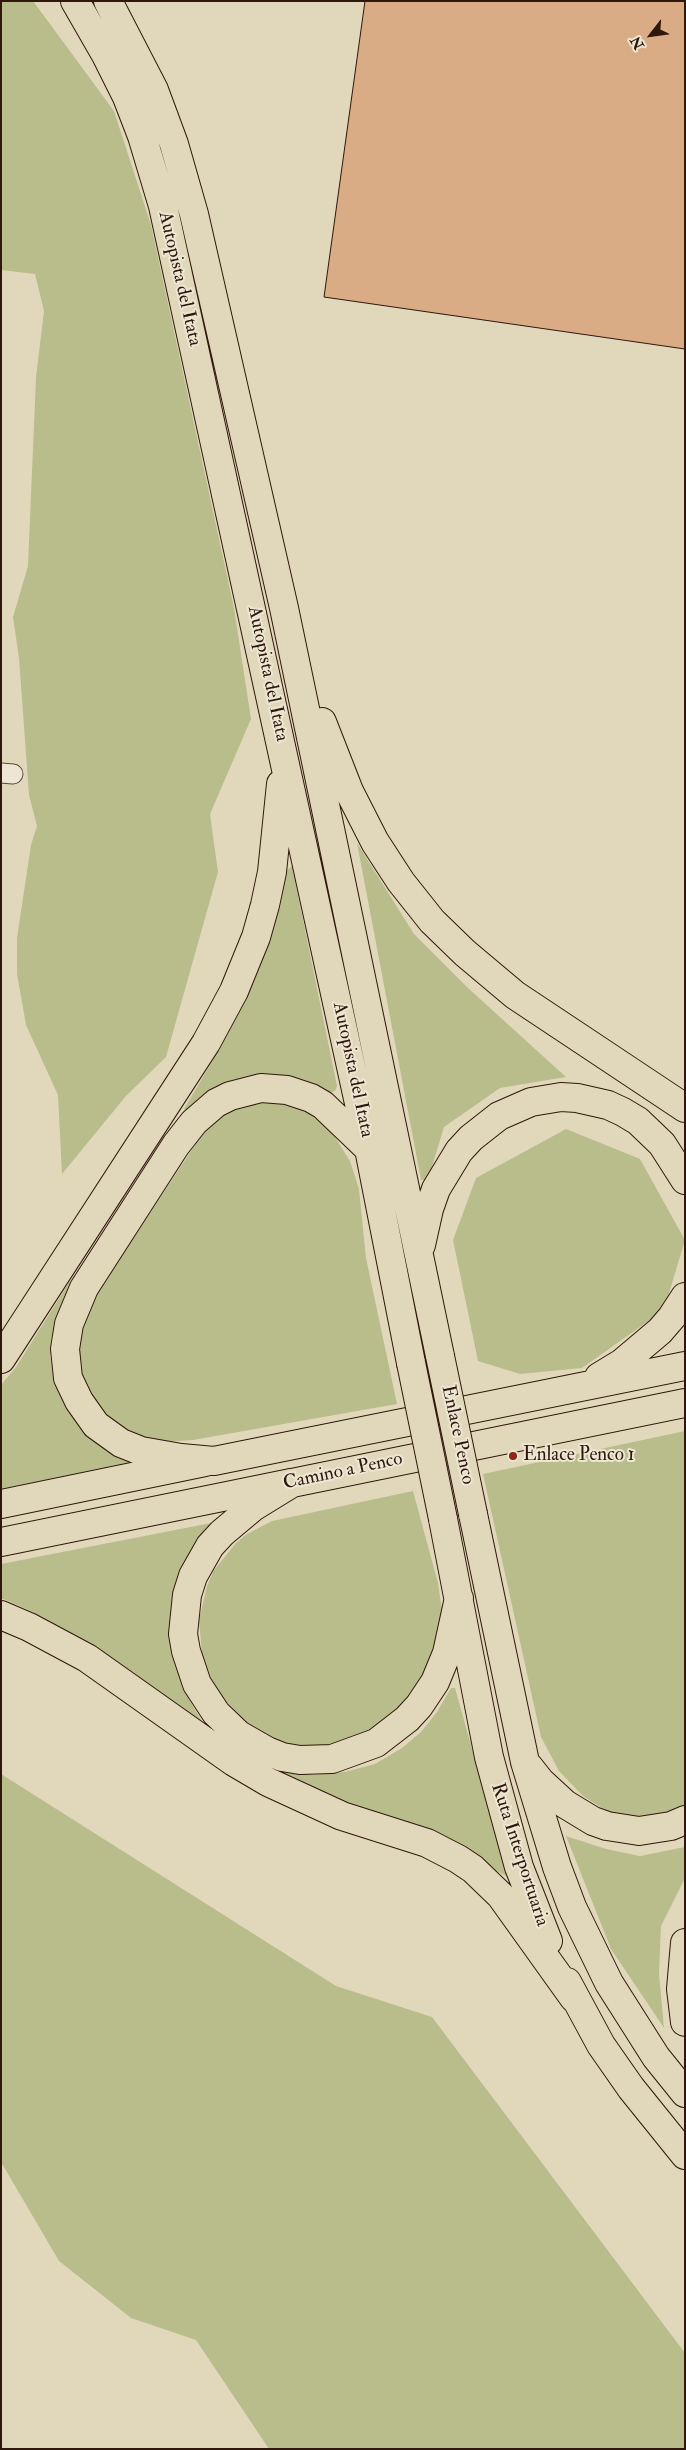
<!DOCTYPE html>
<style>
body{margin:0}
#map{position:relative;width:686px;height:2450px;overflow:hidden;background:#e1d8bb;font-family:"IM FELL Double Pica",serif}
canvas{display:block}
.frame{position:absolute;inset:0;border:2px solid #2f170b;pointer-events:none}
.north{position:absolute;left:626px;top:10px;width:50px;height:50px;-webkit-text-stroke:4px #ece6d3;paint-order:stroke;rotate:240deg;font-size:14px;font-weight:700;line-height:20px;text-align:center;color:#2f170b}
.north::after{content:'';display:block;margin:auto;width:18px;height:22px;background:#2f170b;clip-path:polygon(50% 0,100% 100%,50% 72%,0 100%)}
</style>
<div id="map">
<canvas width="686" height="2450"></canvas>
<div class="frame"></div>
<div class="north">N</div>
</div>
<script>
const g = document.querySelector('canvas').getContext('2d');
g.lineJoin = 'round';
function fillPath(path, color) { g.fillStyle = color; g.fill(path, 'evenodd'); }
const shape = rows => new Path2D(rows.map(r => 'M' + r).join(''));
function stroke(path, color, width, dash) { g.strokeStyle = color; g.lineWidth = width; g.lineCap = dash ? 'butt' : 'round'; g.setLineDash(dash || []); g.stroke(path); }
function write(font, color, halo, rows, align = 'center') {
  g.font = font + ' "IM FELL Double Pica",serif'; g.lineWidth = 4; g.setLineDash([]); g.textBaseline = 'middle'; g.strokeStyle = halo; g.fillStyle = color; for (const [text, x, y, turn = 0] of rows) {
    g.save(); g.translate(x, y); g.rotate((+turn || 0) * Math.PI / 180); g.textAlign = isNaN(turn) ? turn : align; if (halo) g.strokeText(text, 0, 0); g.fillText(text, 0, 0); g.restore();
  }
}
const green = shape([
 [1,1,33,1,114,111,151,225,234,608,251,719,210,814,218,872,166,1057,126,1096,62,1174,58,1095,26,1025,17,974,17,938,31,845,37,826,29,795,19,658,13,617,28,566,36,377,44,311,35,274,1,270],
 [357,843,414,934,468,988,566,1077,500,1088,444,1127,428,1180,421,1180],
 [292,866,337,1086,335,1091,326,1094,312,1085,188,1112,184,1109,219,1050,250,988,263,954,284,873],
 [258,1101,283,1102,312,1113,333,1134,350,1161,359,1189,366,1258,397,1404,193,1440,162,1442,131,1434,104,1418,74,1362,85,1311,203,1133,226,1113],
 [566,1129,640,1159,685,1240,664,1310,582,1368,520,1374,478,1361,453,1240,476,1178],
 [70,1281,74,1285,60,1310,51,1340,50,1356,55,1384,68,1411,87,1436,101,1446,136,1462,1,1489,1,1385,16,1367],
 [685,1431,685,1807,665,1815,636,1818,610,1813,583,1796,559,1771,541,1737,483,1474],
 [413,1491,438,1583,442,1610,441,1630,430,1668,408,1702,378,1727,342,1743,323,1747,304,1748,287,1744,256,1730,244,1721,223,1698,214,1686,202,1654,199,1620,207,1586,214,1570,236,1543,247,1534,272,1521],
 [211,1523,185,1564,173,1600,171,1618,173,1653,177,1669,190,1701,204,1725,72,1635,33,1612,1,1598,1,1564],
 [451,1688,455,1688,508,1877,429,1835,345,1809,265,1766,312,1775,345,1772,375,1764,402,1748,421,1732,437,1712],
 [1,1774,336,1986,432,2017,685,2353,685,2449,269,2449,196,2340,131,2318,59,2261,1,2162],
 [566,1836,606,1849,640,1856,685,1847,685,1878,661,1926,659,1974,664,2028,611,1949]
]);
const building = shape([
 [365,1,685,1,685,349,324,297,365,1]
]);
const street = shape([
 [1,773,13,774]
]);
const primary = shape([
 [1,1504,205,1462],
 [1,1542,291,1483]
]);
const highway = shape([
 [75,1,106,55,127,97,142,136,163,206,369,1149,411,1363],
 [108,1,154,90,174,144,194,214,284,608,440,1356],
 [322,722,349,791,375,842,401,882,432,921,465,953,515,995,685,1108],
 [369,1149,323,1105,311,1098,287,1090,261,1088,230,1096,216,1103,194,1122,176,1145,84,1288,69,1324,65,1349,68,1378,79,1401,96,1425,121,1443,141,1451,181,1458,214,1461,685,1366],
 [421,1245,429,1209,436,1189,459,1151,471,1138,499,1116,531,1102,561,1097,577,1098,608,1105,623,1112,638,1121,662,1144,685,1180],
 [1,1359,206,1043,234,991,256,937,265,905,272,872,281,784],
 [599,1377,622,1363,660,1331,672,1317,685,1297],
 [473,1514,525,1762,557,1867,572,1907,609,1983,656,2057,685,2093],
 [443,1519,489,1757,519,1867,548,1941],
 [459,1598,447,1653,435,1682,419,1706,407,1719,376,1743,332,1759,300,1760,282,1757,267,1751,239,1735,216,1713,197,1684,186,1651,183,1634,187,1595,193,1576,210,1546,222,1533,253,1507,292,1483,685,1403],
 [1,1615,29,1627,87,1658,234,1762,268,1782,342,1816,427,1843,458,1859,473,1869,501,1896,574,1998],
 [529,1767,540,1781,565,1804,593,1821,607,1826,639,1831,671,1826,685,1820],
 [685,1943,681,1989,685,2022],
 [567,1982,601,2045,631,2088,685,2155]
]);
const highwayBridge = shape([
 [440,1356,473,1514],
 [411,1363,443,1519]
]);
const markers = [
 [513,1456,5,"#8f2418"]
];
const streetNames = [
 ["Autopista del Itata",179,279,77],
 ["Autopista del Itata",267,674,78],
 ["Autopista del Itata",352,1070,78],
 ["Enlace Penco",457,1435,78],
 ["Camino a Penco",343,1472,-12],
 ["Ruta Interportuaria",519,1855,72]
];
const poiNames = [
 ["Enlace Penco 1",523,1456]
];
fillPath(green, '#b9bd8c');
fillPath(building, '#d9ac85');
stroke(building, '#2f170b', 1);
stroke(street, '#5c4737', 21);
stroke(primary, '#2f170b', 30);
stroke(highway, '#2f170b', 30);
stroke(street, '#ece6d3', 19);
stroke(primary, '#e1d8bb', 28);
stroke(highway, '#e1d8bb', 28);
stroke(highwayBridge, '#2f170b', 30, []);
stroke(highwayBridge, '#e1d8bb', 28);
for (const [x, y, r, color] of markers) { const dot = new Path2D(); dot.arc(x, y, r, 0, 2 * Math.PI); g.fillStyle = color; g.fill(dot); stroke(dot, '#ece6d3', 2); }
write('19px', '#2f170b', '#ece6d3', streetNames);
write('19px', '#2f170b', '#ece6d3', poiNames, 'left');
</script>
